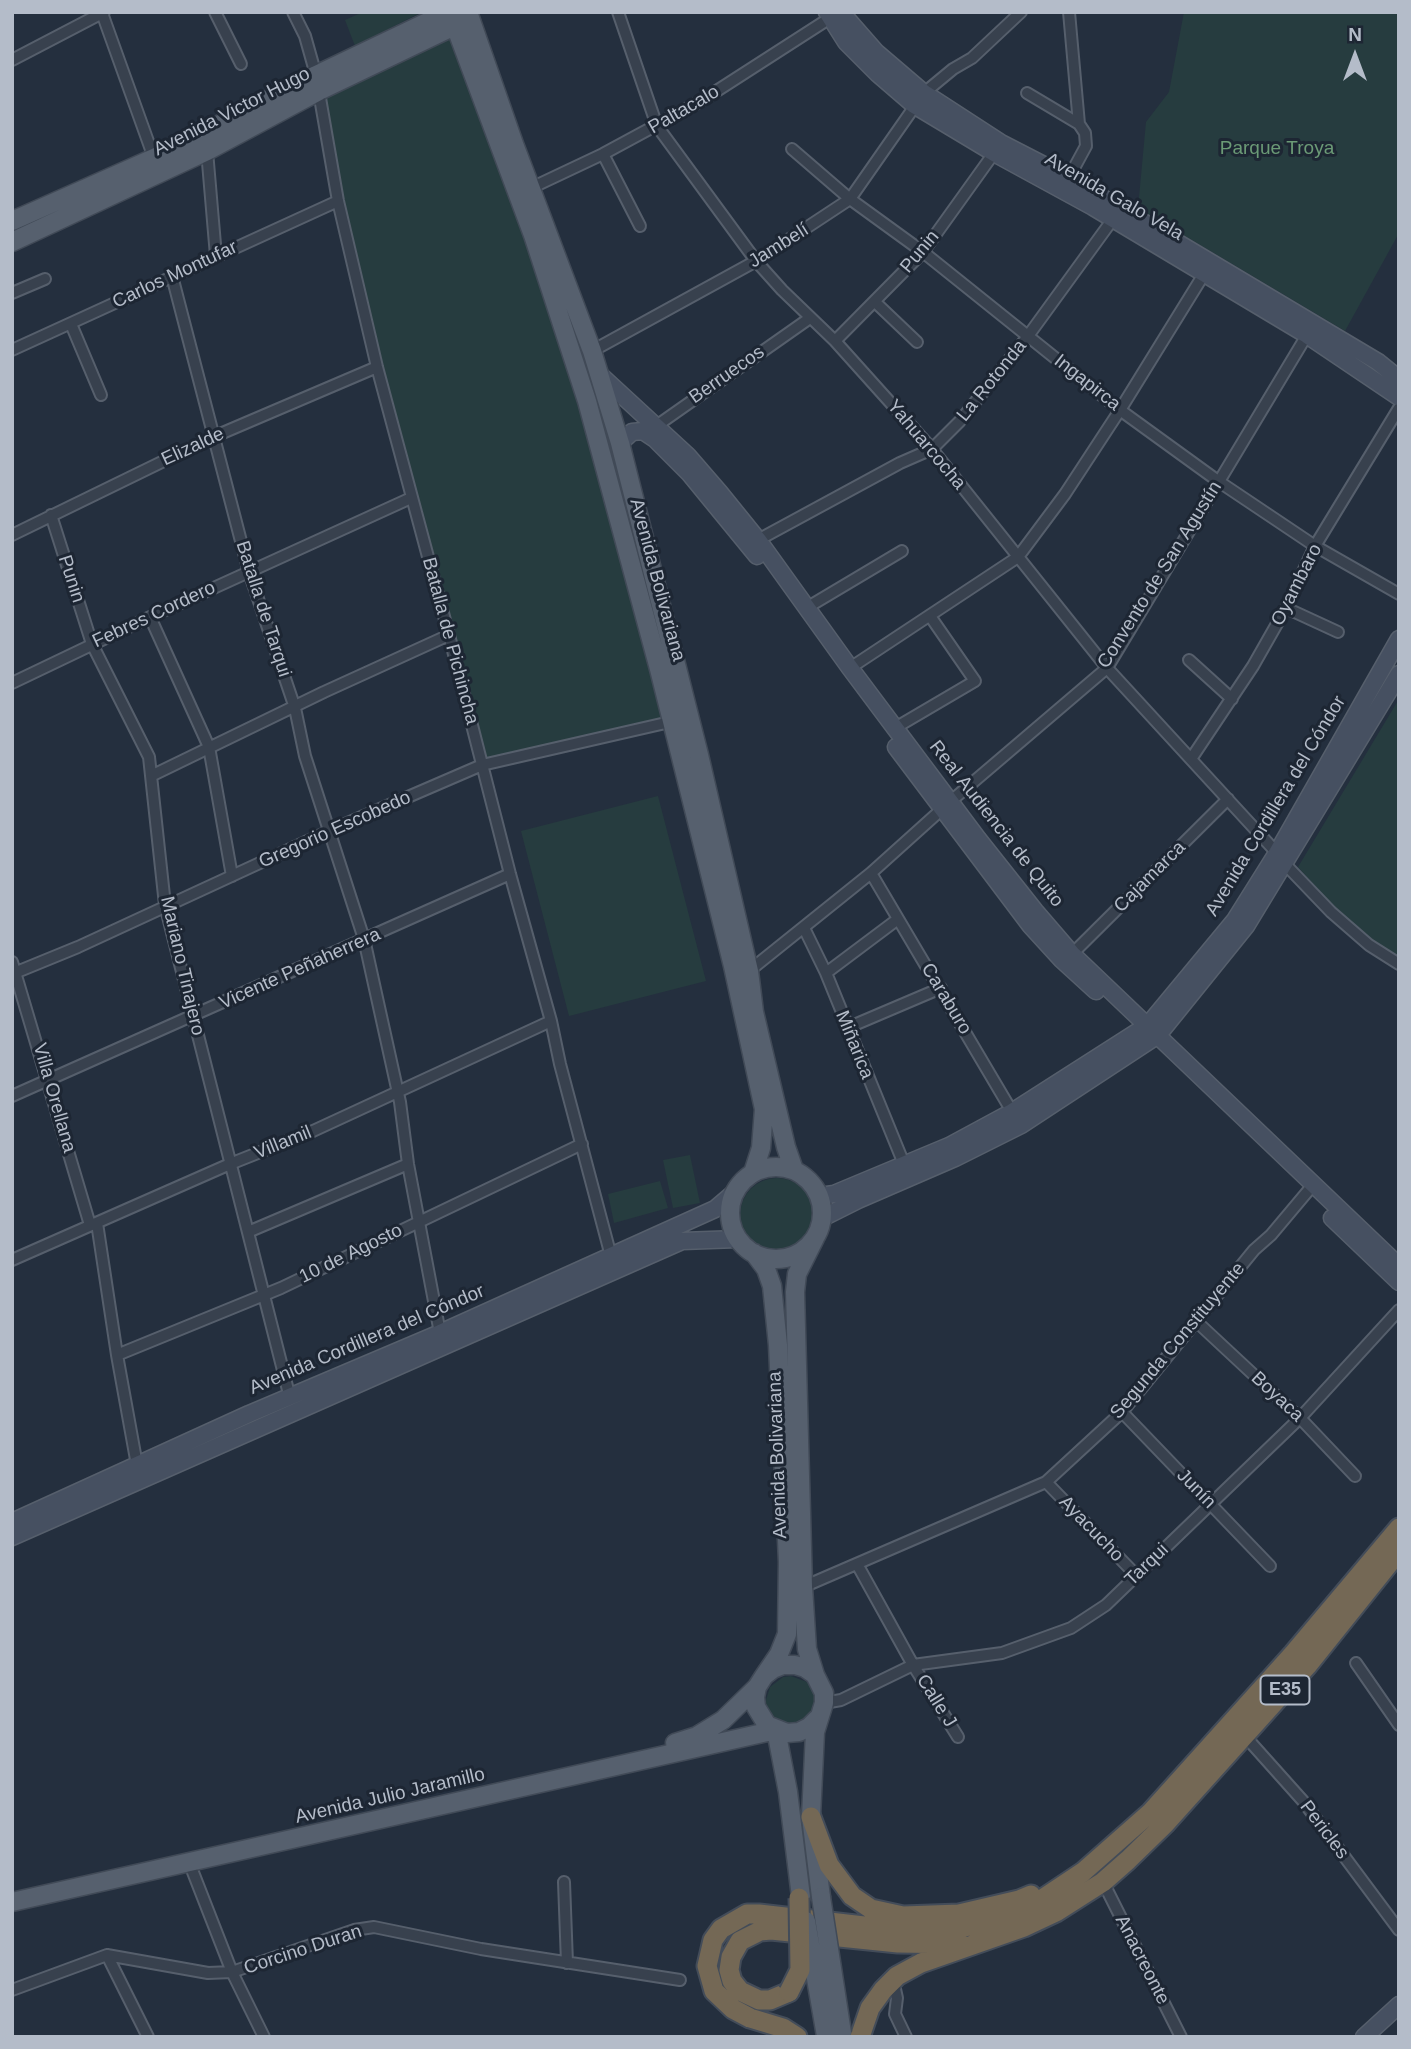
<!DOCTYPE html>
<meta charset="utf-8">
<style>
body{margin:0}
#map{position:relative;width:1411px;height:2049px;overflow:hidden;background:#242f3e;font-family:Helvetica,sans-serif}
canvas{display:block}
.frame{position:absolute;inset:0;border:14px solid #b4bcc9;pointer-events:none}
.north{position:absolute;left:1320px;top:21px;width:70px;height:70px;-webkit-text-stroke:5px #1d2633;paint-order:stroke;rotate:0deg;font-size:19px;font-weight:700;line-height:28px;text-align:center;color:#b4bcc9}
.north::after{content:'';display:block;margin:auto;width:24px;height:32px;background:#b4bcc9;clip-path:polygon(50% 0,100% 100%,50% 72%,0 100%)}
</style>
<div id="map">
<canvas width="1411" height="2049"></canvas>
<div class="frame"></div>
<div class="north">N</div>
</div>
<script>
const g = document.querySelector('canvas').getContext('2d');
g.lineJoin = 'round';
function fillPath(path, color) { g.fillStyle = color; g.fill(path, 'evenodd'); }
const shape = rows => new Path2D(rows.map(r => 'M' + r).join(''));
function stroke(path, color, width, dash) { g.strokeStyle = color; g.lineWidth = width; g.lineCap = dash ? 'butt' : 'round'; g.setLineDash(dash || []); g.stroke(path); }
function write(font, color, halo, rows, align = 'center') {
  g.font = font + ' Helvetica,sans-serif'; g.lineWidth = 6; g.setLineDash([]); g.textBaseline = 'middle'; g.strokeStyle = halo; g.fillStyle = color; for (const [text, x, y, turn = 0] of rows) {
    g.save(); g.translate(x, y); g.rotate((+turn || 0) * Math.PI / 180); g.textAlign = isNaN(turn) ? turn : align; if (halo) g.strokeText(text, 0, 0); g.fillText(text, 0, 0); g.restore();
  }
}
const green = shape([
 [363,12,422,12,355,46,345,20],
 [1184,12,1399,12,1399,233,1345,331,1138,208,1146,122,1169,92],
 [454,26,582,412,664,726,481,765,380,376,319,91],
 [1399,699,1399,956,1361,938,1298,867],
 [658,796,706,981,569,1016,521,831],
 [690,1155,700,1203,673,1208,663,1160],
 '740 1215a37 37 0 1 1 74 0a37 37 0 1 1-74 0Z',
 [660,1181,668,1208,614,1223,608,1194],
 [791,1676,807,1682,816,1696,815,1712,795,1727,772,1718,765,1703,770,1687,783,1677]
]);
const street = shape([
 [215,12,241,64],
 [293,12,305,36,316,75,338,201,377,367,449,635,510,874,551,1021,560,1064,612,1260],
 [618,12,657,126,756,261,782,290,835,341,932,449,1107,668,1277,853],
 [102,13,154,158],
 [12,60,104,12],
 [1027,93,1079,124],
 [792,149,850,199,923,252,1120,410,1218,481,1315,546,1399,594],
 [207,151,216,256],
 [603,154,640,226],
 [1067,181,1086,146,1085,133,1079,124,1069,12],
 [531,188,603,154,701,101,830,18],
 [172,276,249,572,295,708,305,756,364,939,400,1102,408,1164,440,1333],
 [12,293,45,279],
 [875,302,917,342],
 [71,324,101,395],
 [835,341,923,252,994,153],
 [12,350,338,201],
 [592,351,756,261,850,199,924,93,953,69,972,58,1021,12],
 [652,429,810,318],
 [51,515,92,644,149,757,165,905,290,1398],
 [12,535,213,437,377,367],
 [758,540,900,463,932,449,960,421,1028,336,1113,219],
 [808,607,902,551],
 [1286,608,1338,632],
 [150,617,209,747,232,876],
 [1189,660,1232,699],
 [850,668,1018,557,1065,494,1120,410,1204,274],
 [12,683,150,617,411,498],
 [895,728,975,681,930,616],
 [1191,759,1253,666,1286,608,1315,546,1399,408],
 [153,775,324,692,449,635],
 [1284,863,1331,912,1369,945,1399,964],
 [871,873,1014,1115],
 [804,928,826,973,904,1164],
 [1072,954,1228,799],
 [12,962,90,1225],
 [749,971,871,873,951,801,1107,668,1307,335],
 [826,973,898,919],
 [12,974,78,947,329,831,482,765,670,722],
 [847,1028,941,988],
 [12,1096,510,874],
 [97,1223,117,1355,137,1465],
 [248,1232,408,1164],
 [12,1260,230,1164,313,1131,551,1021],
 [1197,1322,1300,1418,1355,1476],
 [117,1355,281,1288,582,1144],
 [1122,1412,1270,1566],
 [1046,1482,1136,1575],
 [857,1564,913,1665,958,1737],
 [803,1587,1046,1482,1122,1412,1254,1250,1271,1235,1313,1185],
 [1356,1663,1399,1725],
 [824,1703,841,1700,913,1665,1002,1653,1071,1628,1106,1605,1300,1418,1399,1310],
 [1244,1735,1303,1801,1399,1930],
 [189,1862,232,1972,264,2037],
 [564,1882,567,1963],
 [1103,1882,1181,2037],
 [107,1955,148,2037],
 [893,1980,897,1998,895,2014,906,2037],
 [12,1990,107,1955,208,1973,232,1972,354,1930,374,1927,481,1949,680,1980]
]);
const secondary = shape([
 [827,12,846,42,878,74,914,105,994,153,1093,207,1307,335,1399,397],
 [841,12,876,52,924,93,941,104,1001,143,1069,178,1378,362,1399,379],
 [599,374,688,456,720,493,758,540,850,668,978,839,1035,911,1072,954,1399,1266],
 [620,443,632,432,643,431,655,439,689,473,757,556],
 [896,747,1030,925,1062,960,1096,991],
 [820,1196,834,1194,949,1146,1012,1112,1148,1025,1235,920,1277,853,1399,639],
 [822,1218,858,1200,955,1158,1021,1125,1158,1035,1246,926,1399,674],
 [1332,1218,1399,1282],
 [12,1522,249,1414,440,1333,715,1209,735,1192],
 [12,1537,682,1241,738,1239],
 [1364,2037,1399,2005]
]);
const primary = shape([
 [450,12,533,235,587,401,659,669,733,966,764,1109,761,1148,753,1173],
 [468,12,514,144,592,351,620,443,699,755,749,971,754,1012,786,1147,794,1170],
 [12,221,154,158,316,75,448,12],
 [12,242,207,151,319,91,465,21],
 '730 1213a46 46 0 1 1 92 0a46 46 0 1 1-92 0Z',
 [754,1253,766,1269,772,1286,778,1345,788,1562,787,1634,779,1654,764,1676],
 [815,1675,807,1649,803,1587,795,1292,797,1274,815,1238],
 [817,1719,809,1727,799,1732,787,1733,767,1725,756,1707,755,1697,757,1687,764,1676,773,1669,783,1665,795,1665,805,1668,815,1675,824,1693,824,1703,815,1732,811,1817,821,1897],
 [776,1730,788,1792,801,1897],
 [675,1743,697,1736,723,1720,757,1687],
 [12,1902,776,1730]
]);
const highway = shape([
 [811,1817,829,1865,852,1896,871,1909,903,1916,959,1914,1019,1900,1031,1895],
 [789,1992,770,2000,759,2000,740,1991,732,1981,729,1970,731,1957,740,1941,760,1931,771,1930,898,1943,961,1944],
 [797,2037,783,2028,750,2018,733,2009,714,1991,707,1966,713,1940,721,1929,747,1914,759,1914,908,1931,937,1930,987,1924,1026,1910,1083,1872,1151,1812,1293,1654,1399,1528],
 [860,2037,870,2008,883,1990,897,1976,921,1963,1024,1927,1056,1912,1103,1882,1128,1860,1165,1824,1307,1666,1399,1551]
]);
const primaryBridge = shape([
 [821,1897,842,2033],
 [806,1921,826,2036]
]);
const highwayBridge = shape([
 [789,1992,800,1970,799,1898]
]);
const shields = [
 [1285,1690,49]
];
const shieldNames = [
 ["E35",1285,1690]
];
const streetNames = [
 ["Paltacalo",684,110,-30],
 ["Avenida Victor Hugo",232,112,-27],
 ["Avenida Galo Vela",1114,197,30],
 ["Jambelí",779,246,-32],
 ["Punin",920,252,-50],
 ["Carlos Montufar",175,275,-25],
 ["Berruecos",727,375,-35],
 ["La Rotonda",992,381,-51],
 ["Ingapirca",1087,383,38],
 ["Yahuarcocha",926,445,50],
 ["Elizalde",193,447,-25],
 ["Convento de San Agustín",1160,575,-58],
 ["Punin",71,579,72],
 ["Avenida Bolivariana",657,580,75],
 ["Oyambaro",1297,585,-63],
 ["Batalla de Tarqui",263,609,72],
 ["Febres Cordero",154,615,-25],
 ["Batalla de Pichincha",450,641,75],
 ["Avenida Cordillera del Cóndor",1276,806,-59],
 ["Real Audiencia de Quito",996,824,52],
 ["Gregorio Escobedo",335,830,-24],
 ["Cajamarca",1150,877,-45],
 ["Mariano Tinajero",182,966,77],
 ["Vicente Peñaherrera",300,969,-24],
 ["Caraburo",946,999,59],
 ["Miñarica",854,1045,68],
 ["Villa Orellana",54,1098,74],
 ["Villamil",283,1143,-22],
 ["10 de Agosto",351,1254,-26],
 ["Avenida Cordillera del Cóndor",367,1340,-23],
 ["Segunda Constituyente",1178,1341,-50],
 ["Boyaca",1277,1397,43],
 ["Avenida Bolivariana",778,1455,-92],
 ["Junín",1196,1489,46],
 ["Ayacucho",1091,1529,46],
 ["Tarqui",1147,1565,-44],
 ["Calle J",936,1701,58],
 ["Avenida Julio Jaramillo",390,1796,-13],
 ["Pericles",1324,1830,53],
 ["Corcino Duran",303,1950,-18],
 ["Anacreonte",1142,1960,63]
];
const parkNames = [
 ["Parque Troya",1277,149]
];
fillPath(green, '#263c3f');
stroke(street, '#565f6c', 14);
stroke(secondary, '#565f6c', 19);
stroke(primary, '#414a57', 21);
stroke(highway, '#434c59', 23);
stroke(street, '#38414e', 10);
stroke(secondary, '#465061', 16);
stroke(primary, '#56606e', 18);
stroke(highway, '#746855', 19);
stroke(primaryBridge, '#414a57', 21, []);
stroke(highwayBridge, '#434c59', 23, []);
stroke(primaryBridge, '#56606e', 18);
stroke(highwayBridge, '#746855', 19);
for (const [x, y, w] of shields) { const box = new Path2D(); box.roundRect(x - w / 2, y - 14.5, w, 29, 5); g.fillStyle = '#1d2633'; g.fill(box); stroke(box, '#b4bcc9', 2); }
write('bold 18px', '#b4bcc9', null, shieldNames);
write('19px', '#b4bcc9', '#1d2633', streetNames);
write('19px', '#6b9a76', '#1d2633', parkNames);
</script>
